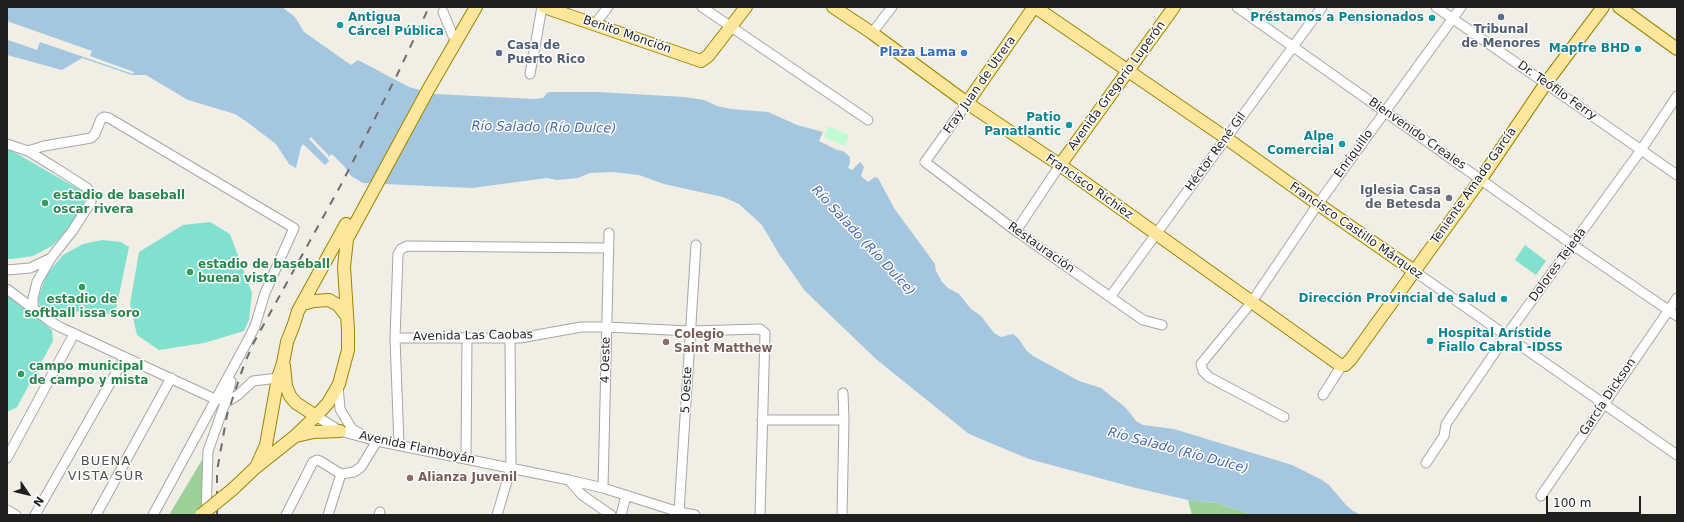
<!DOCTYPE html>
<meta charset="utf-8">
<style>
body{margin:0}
#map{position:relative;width:1684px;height:522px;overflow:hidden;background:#f0eee5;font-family:"DejaVu Sans",sans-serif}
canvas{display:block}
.frame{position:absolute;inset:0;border:8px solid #1f1f1f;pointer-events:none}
.north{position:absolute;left:8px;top:474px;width:40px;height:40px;-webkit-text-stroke:3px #fff;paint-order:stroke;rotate:125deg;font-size:11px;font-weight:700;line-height:16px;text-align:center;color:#1f1f1f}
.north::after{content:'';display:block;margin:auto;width:14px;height:18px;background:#1f1f1f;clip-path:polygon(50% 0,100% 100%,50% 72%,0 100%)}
.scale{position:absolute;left:1546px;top:496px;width:95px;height:18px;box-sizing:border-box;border:2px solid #1f1f1f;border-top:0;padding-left:5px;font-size:12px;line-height:14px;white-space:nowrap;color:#1f1f1f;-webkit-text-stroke:3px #fff;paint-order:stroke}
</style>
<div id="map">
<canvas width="1684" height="522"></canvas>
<div class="frame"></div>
<div class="north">N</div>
<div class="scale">100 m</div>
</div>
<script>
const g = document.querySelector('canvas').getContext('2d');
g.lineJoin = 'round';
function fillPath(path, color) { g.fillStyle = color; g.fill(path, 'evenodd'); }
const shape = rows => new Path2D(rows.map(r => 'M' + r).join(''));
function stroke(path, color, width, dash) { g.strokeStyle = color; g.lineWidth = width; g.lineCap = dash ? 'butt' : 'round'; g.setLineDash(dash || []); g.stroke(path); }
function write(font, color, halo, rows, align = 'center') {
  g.font = font + ' "DejaVu Sans",sans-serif'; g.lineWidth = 3; g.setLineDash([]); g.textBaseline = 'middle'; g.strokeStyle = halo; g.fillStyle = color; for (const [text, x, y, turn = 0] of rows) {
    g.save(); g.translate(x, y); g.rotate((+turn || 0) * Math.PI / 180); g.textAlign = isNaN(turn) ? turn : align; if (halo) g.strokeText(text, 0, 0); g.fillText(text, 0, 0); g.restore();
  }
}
const forest = shape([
 [202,460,202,515,169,515],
 [1188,500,1217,503,1254,515,1192,515]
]);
const park = shape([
 [828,126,849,135,845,146,824,137]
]);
const pitch = shape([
 [7,148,87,194,80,213,68,229,52,246,33,256,12,259,7,259],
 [210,222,230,234,252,293,249,320,244,331,204,343,159,350,137,335,130,304,139,252,183,225],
 [102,240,121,242,129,247,115,314,40,309,38,299,46,275,63,255,83,244],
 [1525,245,1546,261,1536,275,1515,260],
 [7,295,52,330,53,341,17,407,7,412]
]);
const water = shape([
 [7,7,282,7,295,17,304,32,351,65,358,60,409,87,434,94,534,99,543,98,547,93,550,92,598,92,684,97,704,100,717,106,731,109,768,112,797,125,823,132,819,141,837,150,843,151,850,157,850,163,848,168,852,170,860,162,864,167,861,176,868,182,875,177,878,178,894,208,935,264,936,271,942,282,948,288,959,294,971,309,981,316,994,333,1001,337,1013,334,1018,338,1027,351,1033,356,1079,381,1101,388,1126,408,1136,421,1143,425,1174,429,1292,465,1322,480,1329,485,1346,505,1353,511,1361,515,1254,515,1217,503,1188,500,1136,488,1029,459,969,434,876,359,805,291,779,254,762,225,739,204,723,197,664,184,639,175,612,172,590,173,578,178,557,180,547,178,472,188,363,183,351,176,344,166,332,154,327,158,329,161,325,165,303,144,301,147,296,168,289,164,276,144,247,122,235,114,188,100,146,75,132,75,82,58,62,70,7,55]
]);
const pier = shape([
 [7,21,92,51,90,56,134,72,133,74,40,42,37,50,8,40,7,43],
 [311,137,329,156,327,158,309,139]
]);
const minor = shape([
 [702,7,868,120],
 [1237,7,1573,245,1677,316],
 [1436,7,1677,175],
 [443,12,453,36],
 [595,24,608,7],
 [872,33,892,7],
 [530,74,542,7],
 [967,103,925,162,1016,231,1143,320,1162,325],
 [7,144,28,151,56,168,87,188,91,194,91,202,73,230,51,258,30,268,7,270],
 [28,151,44,146,91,138,95,134,101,119,104,117,109,118,294,228,265,293,255,326,247,342,153,515],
 [1016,231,1060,165],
 [1414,271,1677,455],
 [7,289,51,322,60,327,217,400],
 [1110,297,1322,7],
 [33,309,33,298,37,282,51,258],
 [395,338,520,338,581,327,606,327,690,331,760,329,765,333,760,515],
 [338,386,340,409,352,429,361,434],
 [1323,395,1342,365],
 [225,403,238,395,253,381,278,378],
 [316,416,340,431,377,441,569,480,603,488,679,512,695,515],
 [1284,417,1209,377,1203,371,1201,364,1251,303,1318,204,1461,7],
 [762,420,844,420],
 [399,445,395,338,398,254,401,249,407,246,608,248],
 [7,458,74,334],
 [466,459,467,338],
 [1426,463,1444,436,1446,424,1506,336,1641,150,1677,96],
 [569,480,582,495,611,515],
 [603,488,609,233],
 [1541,496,1677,298],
 [7,510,16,515],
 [679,512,696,245],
 [206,514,208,451,225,403,231,381],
 [35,515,125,357],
 [96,515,171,378],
 [286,515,313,462,317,460,320,461,341,474,354,472,361,467,377,441],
 [328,515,341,474],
 [379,515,380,512],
 [497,515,511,468,510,338],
 [621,515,626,496],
 [842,515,844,420,843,393]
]);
const major = shape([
 [544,7,701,61,708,56,746,7],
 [833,7,872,33,967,103,1060,165,1340,365,1345,365,1351,359,1481,179,1546,83,1603,7],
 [1035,7,1226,138,1318,204,1414,271],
 [1619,7,1677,49],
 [967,103,1034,7],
 [1060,165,1174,7],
 [303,304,314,301,329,300,338,305,346,315],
 [284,366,286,386,290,396,296,403,316,416],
 [296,436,314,432,340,431],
 [257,465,266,445,278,378,283,363,287,342,294,324,298,311,346,224],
 [233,489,255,468,294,437,316,416,328,403,339,384,348,350,348,330,344,267,347,239,428,90,476,7]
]);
const rail = shape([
 [217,515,217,471,227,415,244,365,253,344,343,181,397,75,429,7]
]);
const majorBridge = shape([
 [201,515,233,489]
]);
const markers = [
 [1501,17,4,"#5c6f8a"],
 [1432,18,4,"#0f9aa8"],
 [340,25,4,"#0f9aa8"],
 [1638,49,4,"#0f9aa8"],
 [499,53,4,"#5c6f8a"],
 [964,53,4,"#3f7fe0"],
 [1069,125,4,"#0f9aa8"],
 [1342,144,4,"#0f9aa8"],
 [1449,198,4,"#6b7280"],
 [45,203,4,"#2e9e5b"],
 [190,272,4,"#2e9e5b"],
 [82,287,4,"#2e9e5b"],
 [1504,299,4,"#0f9aa8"],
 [1430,341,4,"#0f9aa8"],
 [666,342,4,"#8d6e63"],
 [21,374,4,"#2e9e5b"],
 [410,478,4,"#8d6e63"]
];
const cultureNames = [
 ["Antigua",348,18,"left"],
 ["Cárcel Pública",348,32,"left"],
 ["Préstamos a Pensionados",1424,18],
 ["Mapfre BHD",1630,49],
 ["Patio",1061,118],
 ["Panatlantic",1061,132],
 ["Alpe",1334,137],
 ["Comercial",1334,151],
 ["Dirección Provincial de Salud",1496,299],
 ["Hospital Arístide",1438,334,"left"],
 ["Fiallo Cabral -IDSS",1438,348,"left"]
];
const serviceNames = [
 ["Tribunal",1501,30],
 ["de Menores",1501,44],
 ["Casa de",507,46,"left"],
 ["Puerto Rico",507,60,"left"]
];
const streetNames = [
 ["Benito Monción",627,35,19],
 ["Fray Juan de Utrera",980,85,-55],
 ["Avenida Gregorio Luperón",1117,86,-54],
 ["Dr. Teófilo Ferry",1557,91,35],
 ["Bienvenido Creales",1417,134,35],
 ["Héctor René Gil",1216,152,-54],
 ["Enriquillo",1354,154,-54],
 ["Teniente Amado García",1474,186,-55],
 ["Francisco Richiez",1089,187,35],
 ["Francisco Castillo Márquez",1356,231,35],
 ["Restauración",1041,248,35],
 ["Dolores Tejeda",1558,265,-54],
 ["Avenida Las Caobas",473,336,-1],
 ["4 Oeste",606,360,-89],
 ["5 Oeste",687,390,-87],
 ["García Dickson",1608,397,-56],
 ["Avenida Flamboyán",417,448,12]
];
const shopNames = [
 ["Plaza Lama",956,53]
];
const worshipNames = [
 ["Iglesia Casa",1441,191],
 ["de Betesda",1441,205]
];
const leisureNames = [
 ["estadio de baseball",53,196],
 ["oscar rivera",53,210],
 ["estadio de baseball",198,265],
 ["buena vista",198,279],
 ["estadio de",82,300,"center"],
 ["softball issa soro",82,314,"center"],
 ["campo municipal",29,367],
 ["de campo y mista",29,381]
];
const educationNames = [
 ["Colegio",674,335],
 ["Saint Matthew",674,349],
 ["Alianza Juvenil",418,478]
];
const waterNames = [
 ["Río Salado (Río Dulce)",544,128,1],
 ["Río Salado (Río Dulce)",863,241,47],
 ["Río Salado (Río Dulce)",1178,451,15]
];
const neighbourhoodNames = [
 ["BUENA",106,462],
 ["VISTA SUR",106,477]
];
fillPath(forest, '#9ed099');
fillPath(park, '#c1fbd1');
fillPath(pitch, '#81e1ce');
fillPath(water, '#a4c6de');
fillPath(pier, '#f0eee5');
stroke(minor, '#a6a6a6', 11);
stroke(major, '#9a8500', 14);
stroke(minor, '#fff', 9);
stroke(major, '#fee79c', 12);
stroke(rail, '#6d6d6d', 2, [8, 8]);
stroke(majorBridge, '#9a8500', 14, []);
stroke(majorBridge, '#fee79c', 12);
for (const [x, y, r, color] of markers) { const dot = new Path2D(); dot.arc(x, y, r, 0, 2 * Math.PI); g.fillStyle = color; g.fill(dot); stroke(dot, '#fff', 1.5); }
write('bold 12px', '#0d838f', '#fff', cultureNames, 'right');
write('bold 12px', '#4e5e75', '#fff', serviceNames);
write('12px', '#1f1f1f', '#fff', streetNames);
write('bold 12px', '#366cbe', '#fff', shopNames, 'right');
write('bold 12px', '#5b616d', '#fff', worshipNames, 'right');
write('bold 12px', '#27864d', '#fff', leisureNames, 'left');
write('bold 12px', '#785e54', '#fff', educationNames, 'left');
write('italic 13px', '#4968b1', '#fff', waterNames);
g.letterSpacing = '1px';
write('13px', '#525252', '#fff', neighbourhoodNames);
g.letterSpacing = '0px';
</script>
